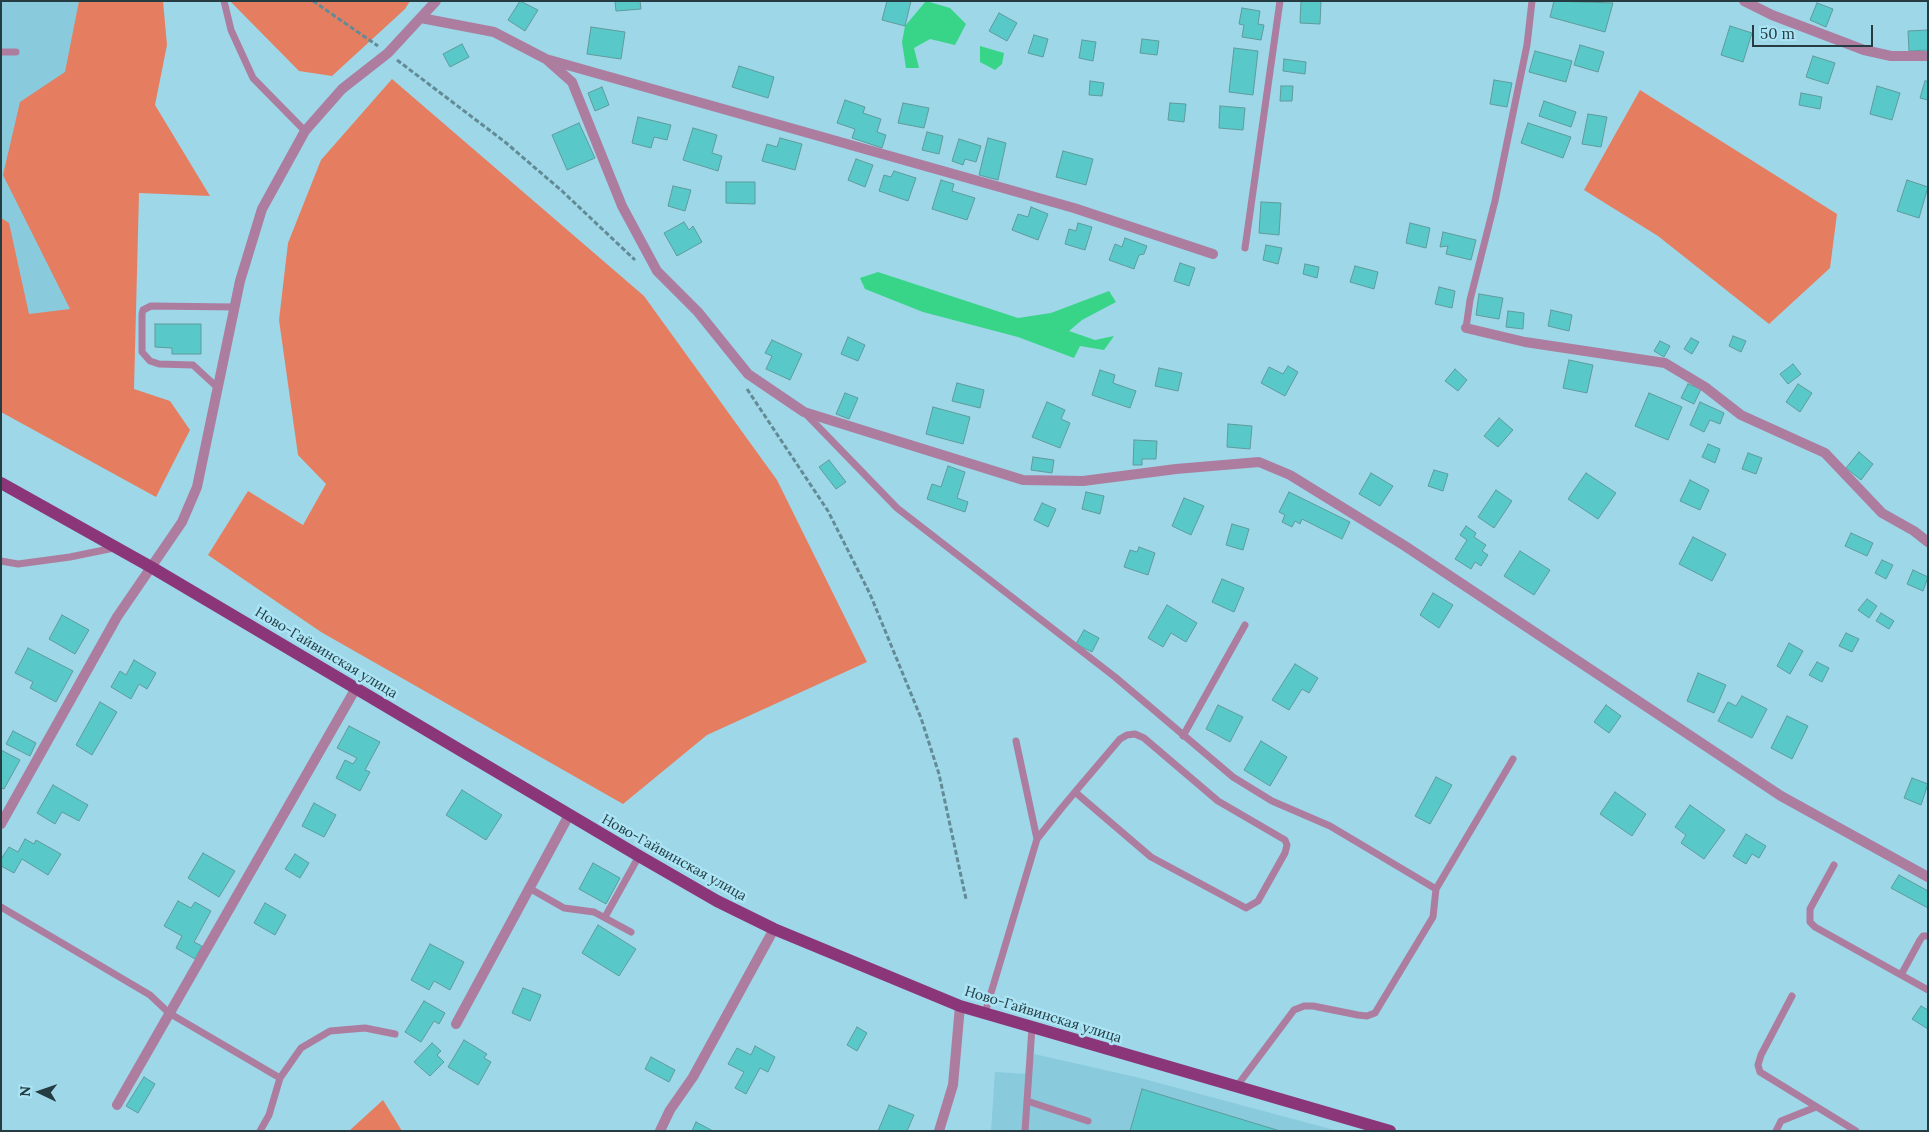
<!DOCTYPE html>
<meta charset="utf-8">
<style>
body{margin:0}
#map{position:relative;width:1929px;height:1132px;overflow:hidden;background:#9ed7e7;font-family:Lora,serif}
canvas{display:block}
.frame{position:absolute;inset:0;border:2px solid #243c42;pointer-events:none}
.north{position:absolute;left:15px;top:1067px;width:50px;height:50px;-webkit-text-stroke:4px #abe4f4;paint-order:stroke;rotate:273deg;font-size:14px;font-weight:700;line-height:20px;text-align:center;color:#243c42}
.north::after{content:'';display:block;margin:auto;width:18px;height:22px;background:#243c42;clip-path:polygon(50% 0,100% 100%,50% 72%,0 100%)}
.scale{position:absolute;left:1752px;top:25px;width:121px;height:22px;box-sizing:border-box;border:2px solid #243c42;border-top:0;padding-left:6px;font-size:15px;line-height:18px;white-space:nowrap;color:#243c42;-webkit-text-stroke:4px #abe4f4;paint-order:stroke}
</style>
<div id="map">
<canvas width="1929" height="1132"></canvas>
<div class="frame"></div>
<div class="north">N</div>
<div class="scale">50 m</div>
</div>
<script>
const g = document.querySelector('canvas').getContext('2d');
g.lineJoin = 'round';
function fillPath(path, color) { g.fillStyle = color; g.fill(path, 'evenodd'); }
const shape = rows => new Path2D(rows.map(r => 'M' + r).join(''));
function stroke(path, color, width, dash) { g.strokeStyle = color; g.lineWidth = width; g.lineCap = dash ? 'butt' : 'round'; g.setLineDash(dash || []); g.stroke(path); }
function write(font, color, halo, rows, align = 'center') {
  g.font = font + ' Lora,serif'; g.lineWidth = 5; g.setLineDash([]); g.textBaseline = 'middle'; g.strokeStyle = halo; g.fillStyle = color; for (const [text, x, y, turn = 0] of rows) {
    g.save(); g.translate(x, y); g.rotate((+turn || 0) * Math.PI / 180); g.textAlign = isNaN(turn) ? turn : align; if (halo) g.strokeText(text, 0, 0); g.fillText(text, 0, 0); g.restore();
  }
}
const built = shape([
 [1,1,125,1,124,364,1,357],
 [1034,1054,1140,1078,1338,1131,991,1131,995,1072,1030,1074]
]);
const green = shape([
 [79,1,163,1,167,45,155,105,210,196,139,193,134,389,170,401,190,430,156,497,1,412,1,218,9,223,29,314,70,309,3,175,20,102,65,72],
 [230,1,410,1,405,9,332,76,299,71],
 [392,79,644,296,777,480,867,662,707,735,623,804,321,632,208,555,248,491,303,525,326,484,298,455,279,320,288,243,321,160],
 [1640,90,1837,214,1830,268,1769,324,1658,236,1584,190],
 [383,1100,402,1131,349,1131]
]);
const water = shape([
 [926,1,950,8,966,24,955,45,930,39,914,48,919,68,906,68,902,42,905,26],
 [980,46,1004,53,1002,64,995,70,980,62],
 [878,272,1018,318,1051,313,1109,291,1116,302,1082,320,1069,331,1095,340,1114,336,1104,350,1080,346,1074,358,1018,337,923,312,865,289,860,278]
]);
const building = shape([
 [520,1,538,10,525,31,508,20,520,1],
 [615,1,640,1,641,9,616,11,615,1],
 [887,1,911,1,905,26,882,20,887,1],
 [1301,1,1321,1,1320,24,1300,23,1301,1],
 [1554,1,1613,3,1605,32,1550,17,1554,1],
 [1817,3,1833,9,1826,27,1810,20,1817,3],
 [1242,8,1260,11,1258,24,1264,25,1261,40,1242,37,1244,25,1239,24,1242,8],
 [999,13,1017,23,1007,41,989,31,999,13],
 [1730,26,1752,33,1743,62,1721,55,1730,26],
 [591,27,625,32,621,59,587,54,591,27],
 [1928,30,1928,50,1909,51,1908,31,1928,30],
 [1034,35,1048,39,1043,57,1028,53,1034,35],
 [1142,39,1159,41,1157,55,1140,53,1142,39],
 [1082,40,1096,42,1093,61,1079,58,1082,40],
 [462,44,469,57,450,67,443,54,462,44],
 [1580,45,1604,52,1598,72,1574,65,1580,45],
 [1234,48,1258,51,1253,95,1229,92,1234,48],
 [1535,51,1572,61,1566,82,1529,72,1535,51],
 [1813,56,1835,63,1828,84,1806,77,1813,56],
 [1284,59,1306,62,1305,74,1283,71,1284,59],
 [739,66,774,77,768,98,732,87,739,66],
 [1494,80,1512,83,1507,107,1490,104,1494,80],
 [1090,81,1104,83,1102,96,1089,95,1090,81],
 [1925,81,1928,81,1928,100,1920,98,1925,81],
 [1281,86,1293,86,1292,101,1280,101,1281,86],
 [1877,86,1900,93,1892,120,1870,114,1877,86],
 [602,87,609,105,595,111,588,93,602,87],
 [1801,93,1822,97,1820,109,1799,105,1801,93],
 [845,100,865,107,863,113,881,119,877,132,886,135,882,148,852,138,855,129,837,123,845,100],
 [1544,101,1576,112,1571,127,1539,116,1544,101],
 [903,103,929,108,924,128,898,123,903,103],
 [1170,103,1186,104,1184,122,1168,120,1170,103],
 [1220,106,1245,108,1243,130,1219,128,1220,106],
 [1588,114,1607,117,1601,147,1582,144,1588,114],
 [638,117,671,125,667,140,654,137,651,148,632,143,638,117],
 [579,123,595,158,567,170,552,135,579,123],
 [1528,123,1571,137,1563,158,1521,143,1528,123],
 [693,128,717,135,712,153,722,156,718,171,683,160,693,128],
 [927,132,943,136,939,154,922,150,927,132],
 [780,138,802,144,795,170,762,161,767,144,777,147,780,138],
 [988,138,1006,143,998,180,979,175,988,138],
 [959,139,981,146,976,162,965,159,963,165,952,161,959,139],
 [1063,151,1093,159,1086,185,1056,177,1063,151],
 [856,159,873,165,865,187,848,180,856,159],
 [894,171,916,178,908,201,879,191,884,175,891,177,894,171],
 [941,180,954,184,952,191,975,198,967,220,932,209,941,180],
 [1907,180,1928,187,1919,218,1897,211,1907,180],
 [726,182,755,182,755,204,726,203,726,182],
 [673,186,691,190,685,211,668,206,673,186],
 [1261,202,1281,203,1279,235,1259,233,1261,202],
 [1031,207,1048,214,1038,240,1012,230,1018,214,1028,217,1031,207],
 [684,222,689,230,693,226,702,242,677,256,664,233,684,222],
 [1078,223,1092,227,1085,250,1065,244,1069,229,1076,231,1078,223],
 [1410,223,1430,228,1426,248,1406,243,1410,223],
 [1443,232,1476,240,1471,260,1446,254,1448,246,1440,247,1443,232],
 [1125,238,1147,246,1144,254,1139,255,1134,269,1109,260,1115,244,1122,247,1125,238],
 [1266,245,1282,248,1278,264,1263,260,1266,245],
 [1180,263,1195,268,1189,286,1174,281,1180,263],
 [1305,264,1319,267,1317,278,1303,274,1305,264],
 [1355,266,1378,272,1374,289,1350,282,1355,266],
 [1439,287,1455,291,1452,308,1435,304,1439,287],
 [1479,294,1503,298,1499,319,1476,315,1479,294],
 [1551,310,1572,315,1569,331,1548,326,1551,310],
 [1508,311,1524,313,1523,329,1506,327,1508,311],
 [155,324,201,324,201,354,172,354,172,348,155,347,155,324],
 [1733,336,1746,341,1741,352,1729,346,1733,336],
 [848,337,865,345,858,361,841,354,848,337],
 [1691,338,1699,342,1692,354,1684,349,1691,338],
 [772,340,802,354,790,380,766,369,772,356,765,353,772,340],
 [1660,341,1670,346,1664,357,1654,351,1660,341],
 [1569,360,1593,365,1587,393,1563,388,1569,360],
 [1793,364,1801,374,1788,384,1780,374,1793,364],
 [1288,366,1298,372,1285,396,1261,383,1269,367,1283,374,1288,366],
 [1159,368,1182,373,1178,391,1155,386,1159,368],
 [1455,369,1467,380,1458,391,1445,381,1455,369],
 [1100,370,1115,375,1113,383,1136,391,1130,408,1092,395,1100,370],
 [957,383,984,390,980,408,952,401,957,383],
 [1688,384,1701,389,1694,404,1681,398,1688,384],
 [1798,384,1812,393,1800,412,1786,402,1798,384],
 [845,393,858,398,849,419,836,414,845,393],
 [1649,393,1682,407,1668,440,1635,426,1649,393],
 [1047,402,1065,410,1061,419,1070,423,1060,448,1032,437,1047,402],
 [1700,402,1724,413,1720,424,1710,420,1704,432,1690,425,1700,402],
 [933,407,970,417,963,444,926,434,933,407],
 [1499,418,1513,430,1498,447,1484,436,1499,418],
 [1228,424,1252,426,1250,449,1227,447,1228,424],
 [1134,440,1157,441,1156,459,1142,459,1142,465,1133,465,1134,440],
 [1708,444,1720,449,1715,463,1702,457,1708,444],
 [1859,452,1873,464,1861,480,1846,468,1859,452],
 [1748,453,1762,458,1756,474,1742,469,1748,453],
 [1033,457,1054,460,1052,473,1031,470,1033,457],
 [829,460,846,482,836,489,819,467,829,460],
 [948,466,965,472,957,498,968,502,965,512,927,499,932,484,941,487,948,466],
 [1434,470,1448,474,1443,491,1428,486,1434,470],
 [1371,473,1393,486,1380,506,1359,494,1371,473],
 [1586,473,1616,493,1598,519,1568,499,1586,473],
 [1690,480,1709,490,1700,510,1680,501,1690,480],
 [1496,490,1512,501,1494,528,1478,517,1496,490],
 [1086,492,1104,496,1100,514,1082,509,1086,492],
 [1289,492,1350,522,1342,539,1302,519,1300,524,1295,521,1292,527,1282,522,1285,515,1279,512,1289,492],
 [1184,498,1204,506,1191,535,1172,526,1184,498],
 [1042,503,1056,509,1048,527,1034,520,1042,503],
 [1232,524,1249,529,1243,550,1226,545,1232,524],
 [1466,526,1476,533,1474,537,1486,545,1482,551,1488,555,1481,566,1475,562,1471,569,1455,559,1467,540,1460,535,1466,526],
 [1851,533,1873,543,1867,556,1845,546,1851,533],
 [1693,537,1726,554,1712,581,1679,564,1693,537],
 [1139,547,1155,553,1148,575,1124,567,1130,550,1137,552,1139,547],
 [1520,551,1550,570,1534,595,1504,576,1520,551],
 [1882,560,1893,565,1886,579,1875,573,1882,560],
 [1913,570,1928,577,1923,591,1907,584,1913,570],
 [1222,579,1244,588,1234,612,1212,602,1222,579],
 [1433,593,1453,605,1439,628,1420,615,1433,593],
 [1867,599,1877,606,1869,618,1858,610,1867,599],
 [1167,605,1197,623,1186,642,1171,633,1163,647,1148,638,1167,605],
 [1881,613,1894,621,1889,629,1876,621,1881,613],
 [62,615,89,630,75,654,49,639,62,615],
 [1084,630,1099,638,1092,652,1076,644,1084,630],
 [1846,633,1859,639,1852,652,1839,646,1846,633],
 [1789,643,1803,651,1790,674,1777,666,1789,643],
 [28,648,73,671,56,702,30,688,33,682,15,673,28,648],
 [134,660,156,673,147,689,139,684,131,699,111,687,120,671,126,675,134,660],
 [1817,662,1829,668,1822,682,1809,675,1817,662],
 [1295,664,1318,678,1309,693,1302,689,1289,710,1272,700,1295,664],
 [1698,673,1726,685,1714,713,1687,701,1698,673],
 [1742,696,1767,709,1752,738,1718,721,1728,702,1736,706,1742,696],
 [100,702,117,712,92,755,76,745,100,702],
 [1218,705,1243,717,1230,742,1206,729,1218,705],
 [1606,705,1621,716,1609,733,1594,722,1606,705],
 [1787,716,1808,726,1792,759,1771,748,1787,716],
 [349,726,380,742,365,770,370,772,360,791,336,778,345,760,353,764,357,758,337,748,349,726],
 [13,731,36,743,30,756,6,744,13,731],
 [1261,741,1287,757,1270,786,1244,770,1261,741],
 [1,750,20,760,4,789,1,788,1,750],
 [1436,777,1452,785,1430,824,1415,816,1436,777],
 [1912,778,1928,784,1921,805,1904,798,1912,778],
 [53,785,88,805,79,821,62,812,55,824,37,813,53,785],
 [462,790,502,815,486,840,446,815,462,790],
 [1615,792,1646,814,1632,836,1600,814,1615,792],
 [314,803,336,815,324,837,302,826,314,803],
 [1690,805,1725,830,1704,859,1681,843,1686,835,1675,827,1690,805],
 [1746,834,1766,846,1759,858,1752,854,1746,864,1733,856,1746,834],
 [25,839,34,844,36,840,61,854,48,875,22,859,14,873,1,866,1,859,9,847,18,852,25,839],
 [203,853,235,871,219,897,188,878,203,853],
 [295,854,309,863,300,878,285,869,295,854],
 [593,863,620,878,606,904,579,889,593,863],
 [1899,875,1928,891,1928,908,1891,888,1899,875],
 [178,901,191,908,195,902,211,911,194,942,202,946,195,959,176,948,182,936,164,926,178,901],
 [265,903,286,915,275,935,254,923,265,903],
 [598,925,636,949,619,976,582,953,598,925],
 [430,944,464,962,450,990,434,981,429,990,411,980,430,944],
 [523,988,541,995,530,1021,512,1013,523,988],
 [424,1001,445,1013,439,1024,434,1021,421,1042,405,1032,424,1001],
 [1921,1006,1928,1010,1928,1029,1912,1019,1921,1006],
 [857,1027,867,1033,857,1051,847,1045,857,1027],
 [464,1040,487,1054,484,1058,491,1062,478,1085,448,1067,464,1040],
 [432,1043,441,1051,437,1055,444,1062,430,1076,414,1062,432,1043],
 [755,1046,775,1057,768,1072,760,1068,746,1094,735,1088,744,1072,728,1064,737,1048,751,1055,755,1046],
 [651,1057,675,1070,669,1082,645,1069,651,1057],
 [144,1077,155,1084,138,1113,126,1106,144,1077],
 [1142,1089,1280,1131,1130,1131,1142,1089],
 [889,1105,914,1115,907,1131,878,1131,889,1105],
 [696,1122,713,1131,692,1131,696,1122]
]);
const path = shape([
 [313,1,378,46],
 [397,60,505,142,562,191,635,260],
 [747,389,828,511,870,594,921,718,939,774,966,899]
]);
const lane = shape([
 [224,1,231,30,253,78,305,131],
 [1,52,16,52],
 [1245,248,1280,1],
 [1466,328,1470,300,1495,201,1527,45,1532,1],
 [218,388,193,365,159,364,150,361,142,352,142,314,143,310,151,306,235,307],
 [805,413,897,508,1115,677,1233,777,1272,801,1330,826,1436,889],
 [1,561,18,564,70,557,114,548],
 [1183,736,1245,625],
 [1037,839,1060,810,1075,792,1120,739,1127,735,1135,734,1144,738,1218,801,1285,840,1287,845,1285,853,1258,901,1246,908,1151,857,1075,792],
 [1834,865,1810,909,1810,922,1815,927,1928,990],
 [529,888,564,908,594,912,631,932],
 [1,907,150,995,169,1013,280,1078,269,1115,260,1131],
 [605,917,639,856],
 [1901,975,1920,940,1923,936,1928,936],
 [1792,996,1761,1055,1758,1065,1760,1072,1856,1131],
 [985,1013,1037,839,1016,741],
 [280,1078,301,1048,330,1031,365,1028,395,1034],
 [1237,1086,1294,1010,1304,1006,1313,1006,1358,1015,1367,1016,1375,1013,1433,917,1436,889,1513,759],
 [1027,1101,1088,1121],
 [1025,1131,1032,1027],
 [1776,1131,1781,1121,1816,1107]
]);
const street = shape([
 [1744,1,1772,15,1864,50,1891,56,1928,56],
 [421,18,494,32,546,59,1074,208,1213,254],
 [546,59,572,82,622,206,657,271,698,312,748,374,804,412,1023,480,1083,481,1176,469,1259,462,1290,475,1405,546,1781,796,1928,877],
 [1466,328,1525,342,1665,363,1705,387,1741,415,1825,453,1882,513,1914,531,1928,542],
 [1,824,117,617,182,522,197,487,240,281,262,209,305,131,342,89,388,53,436,1],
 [456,1024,569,815],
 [117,1105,356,688],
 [660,1131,670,1110,693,1077,774,929],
 [939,1131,953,1085,960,1006]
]);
const primary = shape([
 [1,483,151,567,639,856,717,901,774,929,960,1006,1390,1131]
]);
const streetNames = [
 ["Ново-Гайвинская улица",326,653,31],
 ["Ново-Гайвинская улица",674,858,29],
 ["Ново-Гайвинская улица",1043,1015,17]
];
fillPath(built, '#89cadd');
fillPath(green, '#e57e61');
fillPath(water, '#38d488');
fillPath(building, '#58c8c9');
stroke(building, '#5f9b9c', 1);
stroke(path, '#628b96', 3, [5, 2.5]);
stroke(lane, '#ad7da0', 7);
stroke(street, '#ad7da0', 10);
stroke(primary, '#8c367a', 12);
write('14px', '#243c42', '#abe4f4', streetNames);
</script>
